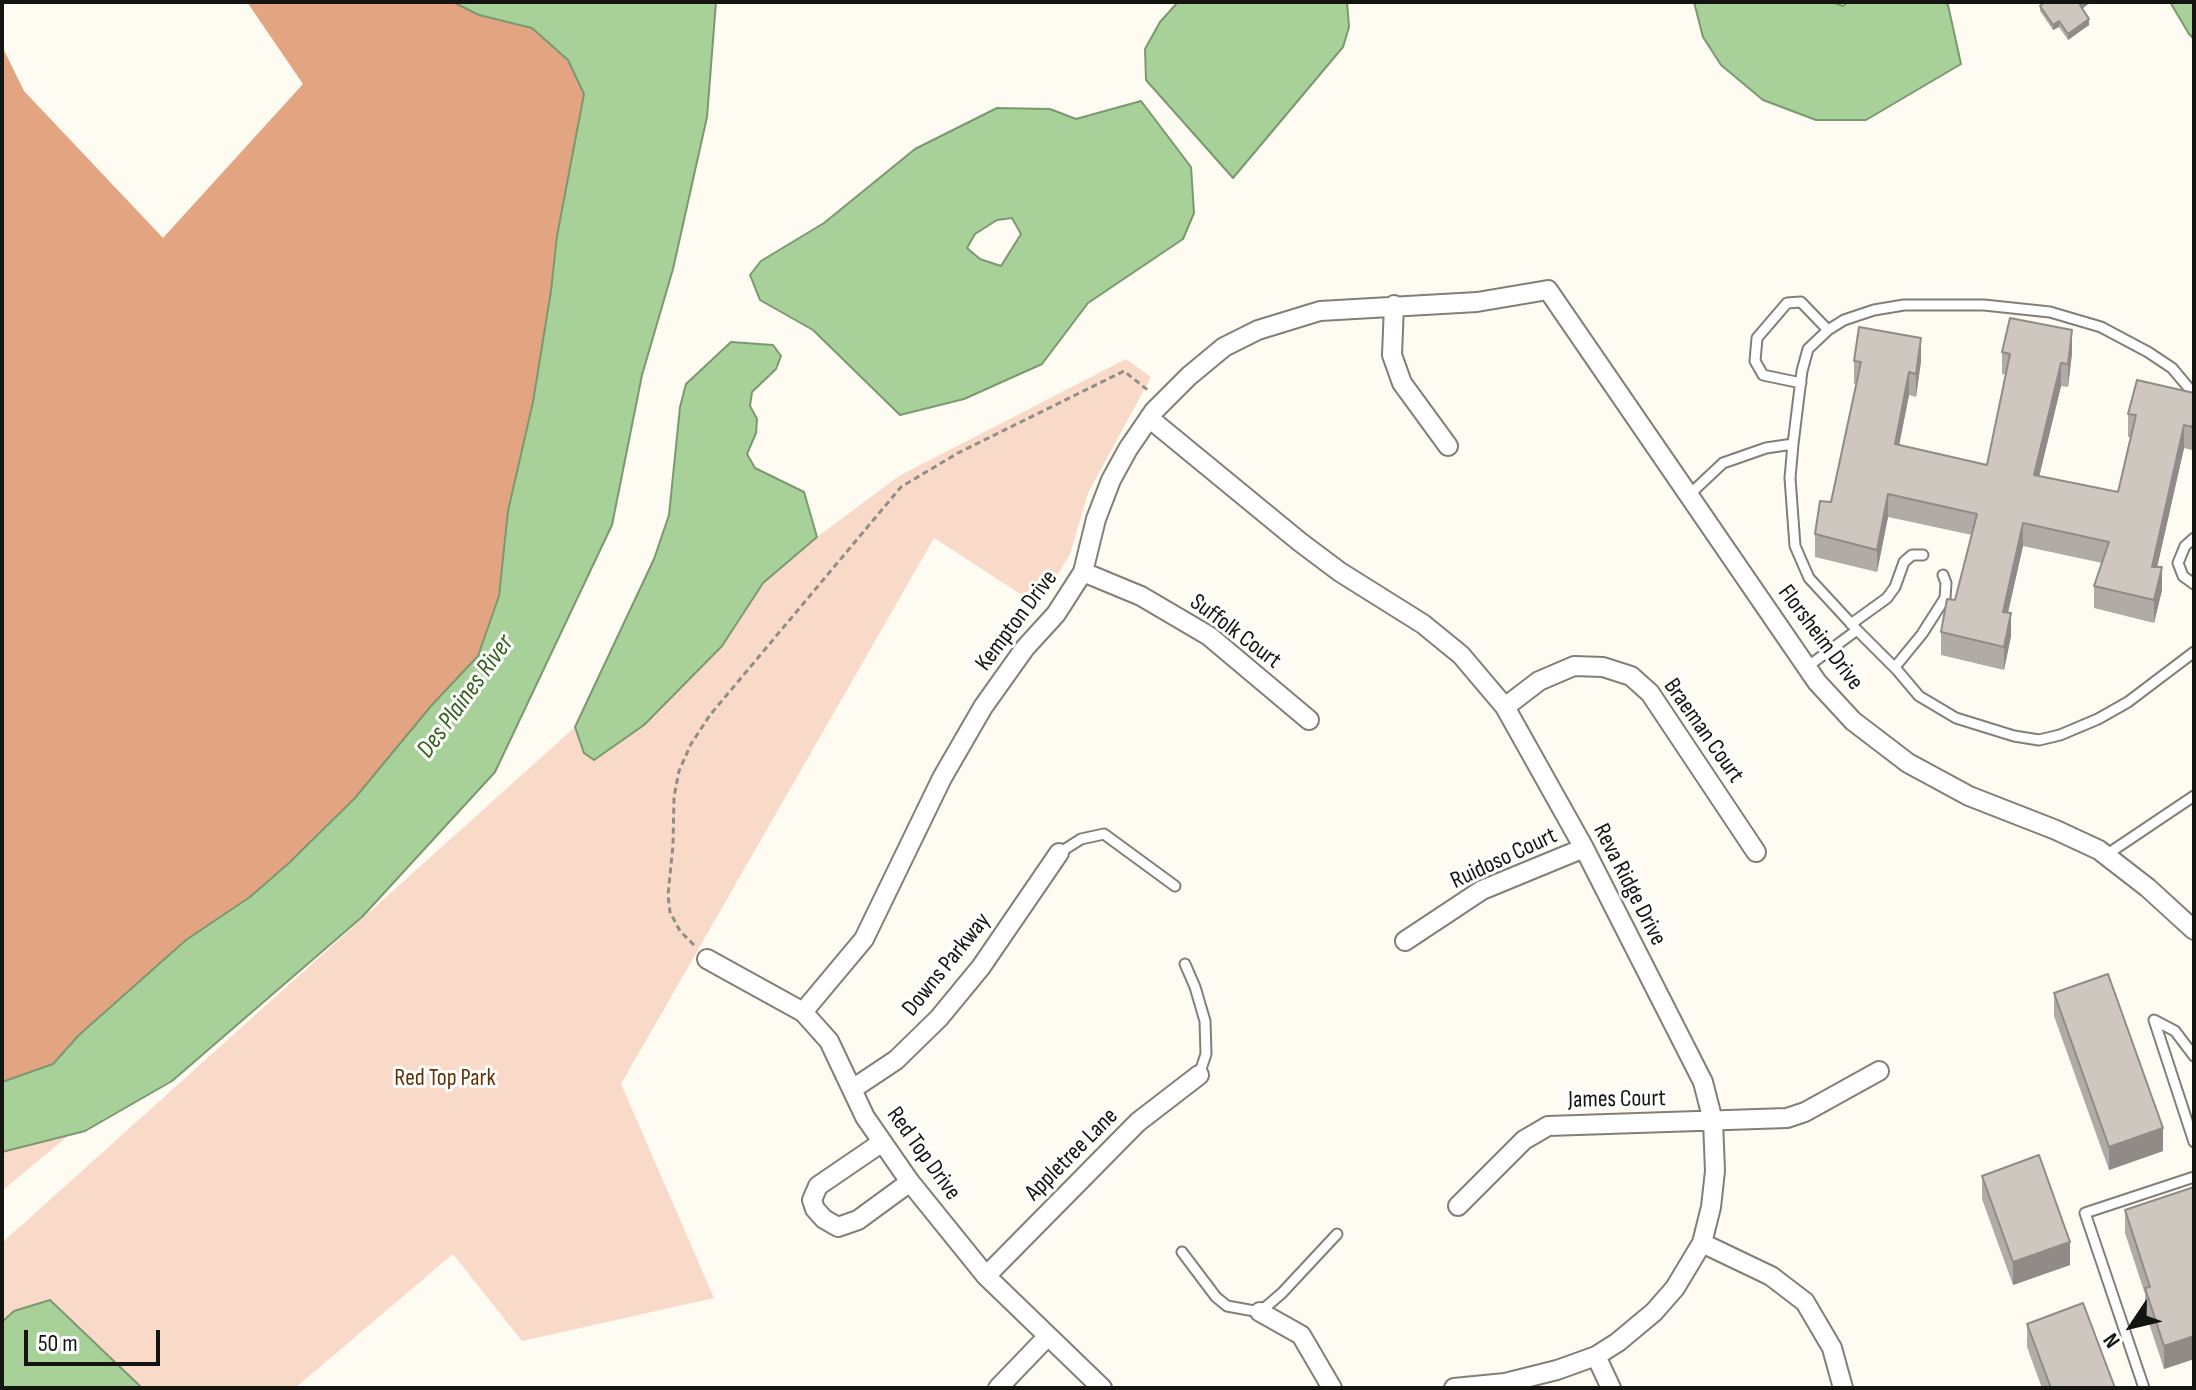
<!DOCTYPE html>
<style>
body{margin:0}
#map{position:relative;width:2196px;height:1390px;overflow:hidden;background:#fefbf2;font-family:"Sofia Sans Condensed",sans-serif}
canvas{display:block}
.frame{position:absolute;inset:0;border:4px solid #141411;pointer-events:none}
.north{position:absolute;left:2092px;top:1286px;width:80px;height:80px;-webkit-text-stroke:6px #fff;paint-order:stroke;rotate:235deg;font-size:22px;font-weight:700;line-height:32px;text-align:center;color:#141411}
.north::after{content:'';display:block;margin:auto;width:28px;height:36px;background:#141411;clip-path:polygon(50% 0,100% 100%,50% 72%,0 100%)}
.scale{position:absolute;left:24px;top:1330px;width:136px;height:36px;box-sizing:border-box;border:4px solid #141411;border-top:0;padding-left:10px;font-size:24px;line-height:28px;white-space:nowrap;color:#141411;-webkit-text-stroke:6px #fff;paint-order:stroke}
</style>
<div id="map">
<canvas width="2196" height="1390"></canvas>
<div class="frame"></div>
<div class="north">N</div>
<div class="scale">50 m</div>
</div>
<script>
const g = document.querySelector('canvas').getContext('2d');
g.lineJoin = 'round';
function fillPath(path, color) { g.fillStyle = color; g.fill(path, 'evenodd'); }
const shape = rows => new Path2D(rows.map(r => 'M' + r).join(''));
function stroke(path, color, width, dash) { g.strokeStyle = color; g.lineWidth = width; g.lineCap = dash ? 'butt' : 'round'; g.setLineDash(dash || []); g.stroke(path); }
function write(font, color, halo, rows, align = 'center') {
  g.font = font + ' "Sofia Sans Condensed",sans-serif'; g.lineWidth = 6; g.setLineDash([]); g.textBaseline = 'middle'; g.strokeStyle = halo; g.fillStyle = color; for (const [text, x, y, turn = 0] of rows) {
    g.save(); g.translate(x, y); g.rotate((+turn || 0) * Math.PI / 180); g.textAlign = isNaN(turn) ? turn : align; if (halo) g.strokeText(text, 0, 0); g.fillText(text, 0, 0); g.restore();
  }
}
const green = shape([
 [1126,359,1151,377,1088,493,1070,554,1039,606,934,538,621,1084,714,1298,522,1341,453,1254,295,1388,2,1388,2,1243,575,727,584,753,722,646,763,583,817,537,899,476],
 [69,1135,2,1191,2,1152]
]);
const forest = shape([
 [247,2,453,2,479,15,532,28,568,60,584,94,557,236,551,291,533,402,508,511,499,596,478,656,431,706,355,798,289,863,250,897,186,940,79,1035,53,1064,2,1082,2,46,24,91,163,238,303,84]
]);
const water = shape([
 [453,2,716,2,707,117,673,269,642,375,612,525,495,772,362,917,172,1081,85,1131,2,1152,2,1082,53,1064,79,1035,186,940,250,897,289,863,355,798,431,706,478,656,499,596,508,511,533,402,551,291,557,236,584,94,568,60,532,28,479,15,453,2],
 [1178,2,1347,2,1349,27,1343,47,1233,178,1146,80,1145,49,1160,22,1178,2],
 [1694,2,1832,2,1843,6,1848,2,1945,2,1948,5,1961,64,1866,120,1816,120,1763,100,1721,65,1703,37,1694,2],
 [2170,2,2194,2,2194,39,2189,34,2170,2],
 [1141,101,1191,167,1194,213,1183,239,1088,303,1042,364,964,399,900,415,813,330,760,300,750,275,761,261,824,223,915,149,997,108,1050,109,1076,119,1141,101],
 [1012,218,1021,234,1001,266,980,259,967,248,975,234,997,220,1012,218],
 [731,342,773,345,781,356,776,369,752,392,750,406,757,419,756,433,747,454,755,468,804,492,817,537,763,583,722,646,644,725,594,760,584,753,575,727,654,559,669,515,680,407,686,384,731,342],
 [50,1300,142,1388,2,1388,2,1322,14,1311,50,1300]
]);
const path = shape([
 [694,945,680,931,670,912,668,895,673,845,674,797,679,771,691,744,710,715,901,487,958,453,1124,371,1149,391]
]);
const service = shape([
 [1801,383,1763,375,1755,361,1757,338,1787,303,1801,302,1828,330],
 [1793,444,1790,478,1795,546,1809,578,1857,630],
 [1689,495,1723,463,1766,448,1793,444,1802,371,1808,349,1828,330,1844,320,1874,310,1904,305,1984,305,2050,312,2101,327,2148,352,2172,368,2194,394],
 [2194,538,2185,546,2178,563,2183,576,2194,584],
 [1851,624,1887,598,1895,587,1904,562,1912,555,1923,555],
 [1807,667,1857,630,1897,670,1919,696,1956,718,2014,736,2039,740,2060,735,2098,719,2128,702,2194,652],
 [1895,667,1922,634,1945,598,1946,583,1943,575],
 [1059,853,1081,839,1104,834,1175,886],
 [2106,855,2194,796],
 [1185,964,1195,987,1205,1021,1206,1054,1199,1075],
 [2194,1056,2175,1031,2154,1020,2194,1142],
 [1182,1252,1216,1297,1227,1306,1260,1312,1282,1293,1337,1234],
 [2144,1388,2085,1213,2194,1177]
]);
const minor = shape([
 [1394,305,1392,355,1402,383,1448,446],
 [1149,418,1300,542,1340,572,1423,624,1461,655,1505,707,1584,848,1703,1082,1713,1121,1715,1171,1711,1207,1702,1243,1675,1288,1654,1312,1618,1342,1596,1356,1557,1370,1505,1383,1454,1388],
 [1083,572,1141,596,1209,636,1309,720],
 [1505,707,1539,681,1574,666,1603,667,1631,676,1650,693,1756,852],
 [1405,941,1482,890,1584,848],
 [707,959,803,1012,829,1041,865,1117,910,1182,986,1276,1102,1388],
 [803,1012,864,939,942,778,983,707,1025,648,1056,614,1083,572,1096,519,1111,480,1128,449,1154,411,1189,376,1224,347,1258,330,1320,311,1477,302,1548,290,1817,682,1853,721,1908,763,1969,796,2056,830,2099,850,2148,888,2194,930],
 [854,1088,896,1060,939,1018,981,967,1059,853],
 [881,1143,818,1186,812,1200,815,1209,824,1219,838,1227,858,1220,910,1182],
 [1458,1206,1524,1140,1548,1126,1787,1118,1805,1112,1879,1071],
 [1702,1243,1771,1276,1805,1302,1832,1348,1843,1388],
 [986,1276,1138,1122,1199,1075],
 [1260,1312,1301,1335,1332,1388],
 [1596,1356,1611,1388],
 [998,1388,1048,1336]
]);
const wall = shape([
 [2045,2,2091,2,2082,9,2089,25,2068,40,2059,27,2053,30,2040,11,2040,6],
 [2002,352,2072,353,2068,387,2061,386,2039,476,2118,492,2131,437,2128,437,2128,414,2194,393,2192,450,2184,448,2157,567,2162,590,2154,623,2094,608,2094,586,2102,563,2023,546,2008,613,2011,636,2004,670,1941,655,1941,632,1955,600,1972,535,1888,517,1877,572,1815,557,1815,534,1831,502,1856,384,1854,384,1854,361,1921,361,1916,397,1909,395,1899,445,1987,465,2006,375,2002,374],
 [2054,993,2163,1151,2109,1170,2054,1016],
 [1982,1176,2070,1265,2013,1285,1982,1199],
 [2194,1187,2194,1359,2164,1369,2145,1311,2145,1294,2125,1233,2125,1210],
 [2027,1324,2115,1388,2042,1388,2027,1347]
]);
const shadedWall = shape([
 [2083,2,2091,2,2080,10,2080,5],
 [2089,19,2089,25,2068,40,2068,34],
 [2059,21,2059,27,2053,30,2053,25],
 [2072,330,2072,353,2068,387,2068,364],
 [1921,338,1921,361,1916,397,1916,374],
 [2061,363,2061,386,2034,498,2034,475],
 [1909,372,1909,395,1895,466,1895,444],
 [2194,419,2194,442,2192,450,2192,427],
 [2184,425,2184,448,2152,590,2152,567],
 [1888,494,1888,517,1877,572,1877,550],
 [2023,523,2023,546,2003,634,2003,612],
 [2162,567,2162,590,2154,623,2154,600],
 [2011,613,2011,636,2004,670,2004,647],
 [2163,1128,2163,1151,2109,1170,2109,1147],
 [2070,1242,2070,1265,2013,1285,2013,1262],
 [2194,1336,2194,1359,2164,1369,2164,1346]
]);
const building = shape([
 [2045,2,2083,2,2080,5,2089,19,2068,34,2059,21,2053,25,2040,6,2045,2],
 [2010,318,2072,330,2068,364,2061,363,2034,475,2118,492,2136,415,2128,414,2137,380,2194,393,2194,419,2192,427,2184,425,2152,567,2162,567,2154,600,2094,586,2109,542,2023,523,2003,612,2011,613,2004,647,1941,632,1947,599,1955,600,1977,514,1888,494,1877,550,1815,534,1820,501,1831,502,1861,362,1854,361,1859,327,1921,338,1916,374,1909,372,1895,444,1987,465,2010,354,2002,352,2010,318],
 [2108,974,2163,1128,2109,1147,2054,993,2108,974],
 [2039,1155,2070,1242,2013,1262,1982,1176,2039,1155],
 [2194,1187,2194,1336,2164,1346,2145,1288,2150,1287,2125,1210,2194,1187],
 [2083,1303,2115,1388,2051,1388,2027,1324,2083,1303]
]);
const streetNames = [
 ["Kempton Drive",1017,621,-53],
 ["Suffolk Court",1235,632,37],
 ["Florsheim Drive",1820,638,53],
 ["Braeman Court",1703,731,55],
 ["Ruidoso Court",1504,859,-25],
 ["Reva Ridge Drive",1629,885,63],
 ["Downs Parkway",947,965,-51],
 ["James Court",1617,1100,-1],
 ["Red Top Drive",923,1154,54],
 ["Appletree Lane",1072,1155,-45]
];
const parkNames = [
 ["Red Top Park",445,1079]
];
const waterNames = [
 ["Des Plaines River",466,697,-54]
];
fillPath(green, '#f9d9c7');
fillPath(forest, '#e2a481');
fillPath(water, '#a7d199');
stroke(water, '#7b9870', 2);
stroke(service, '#827f77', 13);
stroke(minor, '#827f77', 22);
stroke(path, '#908e88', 3, [6, 4]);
stroke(service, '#fff', 9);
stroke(minor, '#fff', 18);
fillPath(wall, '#b0aba5');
fillPath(shadedWall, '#908b86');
fillPath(building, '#cdc7c0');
stroke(building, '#908b86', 2);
write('24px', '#141411', '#fff', streetNames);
write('24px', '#672f05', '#fff', parkNames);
write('italic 26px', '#31631a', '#fff', waterNames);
</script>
